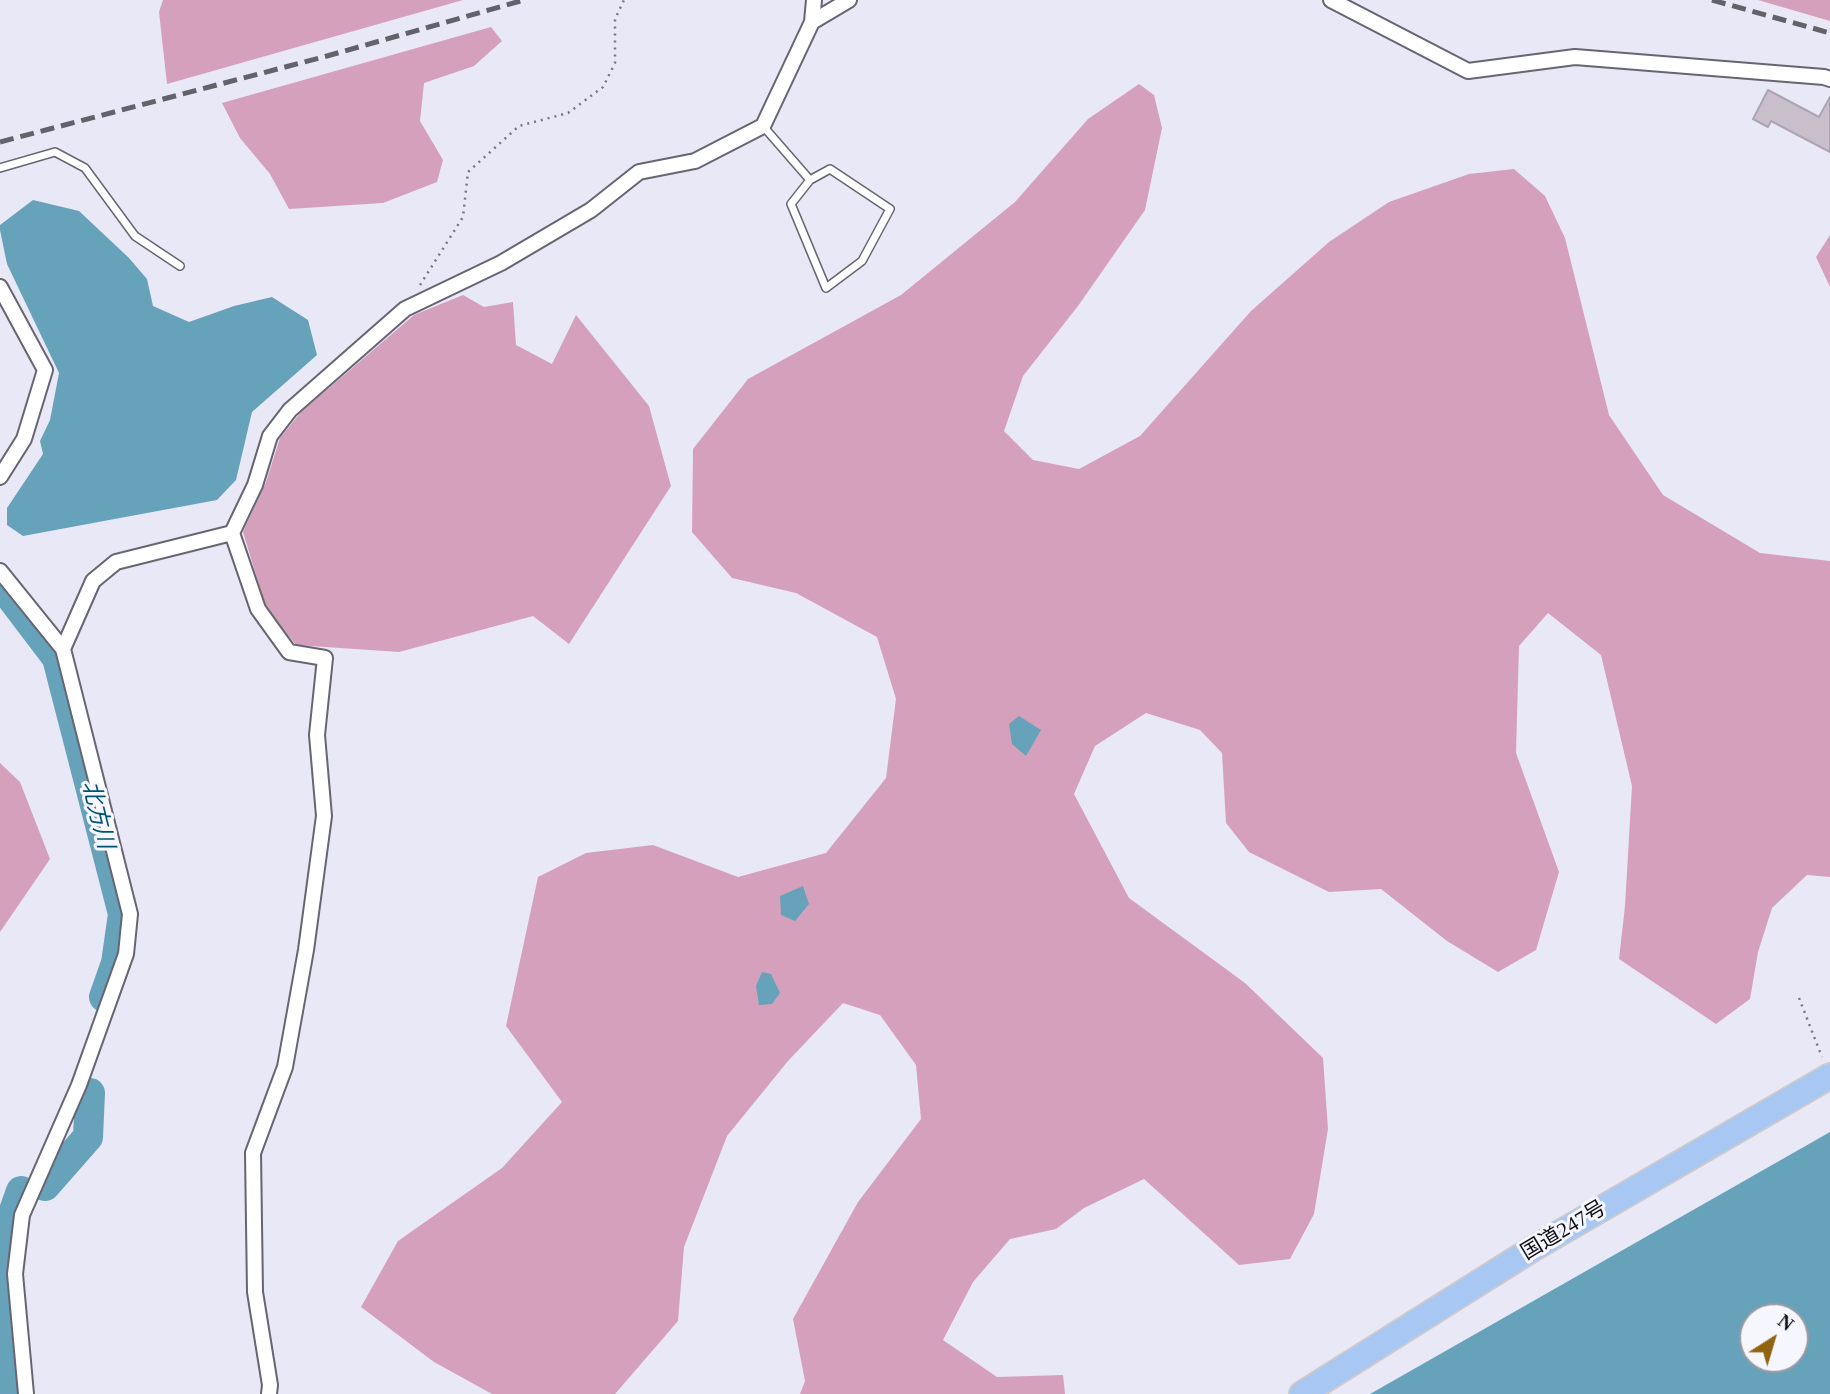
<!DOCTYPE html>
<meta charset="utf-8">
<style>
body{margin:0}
#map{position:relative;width:1830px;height:1394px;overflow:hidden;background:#e9e8f7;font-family:"Times New Roman",serif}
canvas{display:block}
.north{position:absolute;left:1739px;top:1303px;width:70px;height:70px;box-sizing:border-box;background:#f6f6ff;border:2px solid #9a9aa1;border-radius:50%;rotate:37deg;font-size:19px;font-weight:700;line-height:28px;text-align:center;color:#111015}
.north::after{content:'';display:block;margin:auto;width:24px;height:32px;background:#90650d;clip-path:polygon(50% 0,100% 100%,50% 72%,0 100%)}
</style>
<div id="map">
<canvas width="1830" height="1394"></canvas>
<div class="north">N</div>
</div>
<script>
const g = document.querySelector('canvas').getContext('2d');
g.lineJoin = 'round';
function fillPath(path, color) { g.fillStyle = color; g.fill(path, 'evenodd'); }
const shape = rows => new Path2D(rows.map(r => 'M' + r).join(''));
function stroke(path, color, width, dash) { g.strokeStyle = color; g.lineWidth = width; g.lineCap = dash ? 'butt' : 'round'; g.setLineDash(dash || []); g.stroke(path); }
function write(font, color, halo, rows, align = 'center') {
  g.font = font + ' "Times New Roman","Noto Sans JP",serif'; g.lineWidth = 6; g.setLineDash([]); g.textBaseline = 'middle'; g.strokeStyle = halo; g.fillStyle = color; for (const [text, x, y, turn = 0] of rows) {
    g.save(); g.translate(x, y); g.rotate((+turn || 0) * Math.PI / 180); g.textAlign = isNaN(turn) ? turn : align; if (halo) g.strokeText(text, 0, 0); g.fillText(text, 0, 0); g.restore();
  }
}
const forest = shape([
 [163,0,463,0,167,84,159,12],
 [1758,0,1830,0,1830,21],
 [491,27,502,41,474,66,424,83,420,121,443,160,437,182,383,203,289,209,270,174,240,138,222,103],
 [1139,84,1154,95,1162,128,1145,210,1078,306,1023,376,1004,431,1033,460,1079,469,1140,436,1251,311,1329,242,1389,202,1469,174,1514,169,1545,196,1565,238,1609,415,1663,495,1760,553,1830,561,1830,877,1807,875,1772,908,1758,952,1750,999,1716,1024,1619,959,1625,906,1632,786,1601,655,1548,613,1519,646,1516,753,1559,872,1536,950,1498,972,1447,941,1381,889,1329,892,1249,852,1226,823,1222,753,1200,730,1146,713,1095,746,1074,794,1129,898,1245,983,1323,1058,1328,1129,1314,1214,1290,1259,1239,1265,1144,1179,1084,1208,1056,1229,1010,1239,973,1282,943,1340,997,1377,1063,1375,1065,1394,800,1394,805,1381,793,1319,858,1202,921,1119,916,1065,880,1015,843,1003,788,1061,727,1136,684,1247,678,1321,615,1394,492,1394,434,1362,361,1307,398,1241,502,1168,562,1102,506,1026,538,877,586,853,653,845,738,877,826,853,886,778,896,699,877,637,796,593,732,578,692,532,693,449,748,379,901,295,1015,202,1088,119],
 [1830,235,1830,287,1816,257],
 [463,295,484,307,513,302,516,345,552,364,576,315,649,406,671,486,569,644,533,616,399,652,296,645,266,608,243,532,266,482,280,438,301,412,414,315],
 [0,763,20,782,50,859,0,932]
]);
const water = shape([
 [33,200,79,211,129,258,147,279,153,306,189,322,234,306,272,297,308,320,317,355,252,412,236,480,217,500,23,536,7,525,7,508,43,454,40,441,50,420,59,373,7,264,0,230,0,225],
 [1019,716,1041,730,1026,756,1012,744,1009,724],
 [803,886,809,904,795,921,781,915,780,896],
 [762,972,771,974,780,993,772,1004,759,1005,756,986],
 [1830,1132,1830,1394,1370,1394],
 [1753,1317,1795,1317,1795,1359,1753,1359]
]);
const river = shape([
 [0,583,57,658,123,914,116,963,104,997],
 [45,1186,88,1137,90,1093],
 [15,1394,3,1264,10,1222,21,1191]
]);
const building = shape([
 [1768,90,1819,117,1830,97,1830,152,1771,121,1768,127,1753,119,1768,90]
]);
const path = shape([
 [420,285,463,217,468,172,519,126,568,113,603,87,615,63,615,19,624,0],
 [1799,998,1822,1057]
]);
const service = shape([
 [763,126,810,180,830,169,890,209,862,261,826,288,791,204,810,180],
 [0,168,55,152,85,168,135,236,180,266]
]);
const minor = shape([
 [1331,0,1468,71,1575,57,1824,77,1830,79],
 [812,22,849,0],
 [0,287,45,370,24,439,0,477],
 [0,571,63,649,130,914,126,954,79,1085,22,1215,15,1274,26,1394],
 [63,649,93,581,116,562,232,533],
 [269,1394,270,1385,255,1292,253,1153,285,1067,306,950,324,816,317,735,325,658,289,652,258,609,232,533,255,485,270,436,290,410,405,309,501,263,591,210,639,172,695,161,763,126,812,22,814,0]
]);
const trunk = shape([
 [1302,1394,1534,1248,1830,1076]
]);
const rail = shape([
 [1712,0,1830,33],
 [0,142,327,56,524,0]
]);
const streetNames = [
 ["国道247号",1564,1231,-31]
];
const waterNames = [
 ["北方川",97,815,76]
];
fillPath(forest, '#d5a0bb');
fillPath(water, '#67a2bb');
stroke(river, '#67a2bb', 30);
fillPath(building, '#c8bfcb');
stroke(building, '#ada5b1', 2);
stroke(service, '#666571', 10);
stroke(minor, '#666571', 18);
stroke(trunk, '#cbcacc', 28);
stroke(path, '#787781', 2.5, [2, 5]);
stroke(service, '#fff', 7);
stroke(minor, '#fff', 14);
stroke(trunk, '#a8c7f2', 24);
stroke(rail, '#63626b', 5, [14, 7]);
write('21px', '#111015', '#f6f6ff', streetNames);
write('italic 23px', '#00556e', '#f6f6ff', waterNames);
</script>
